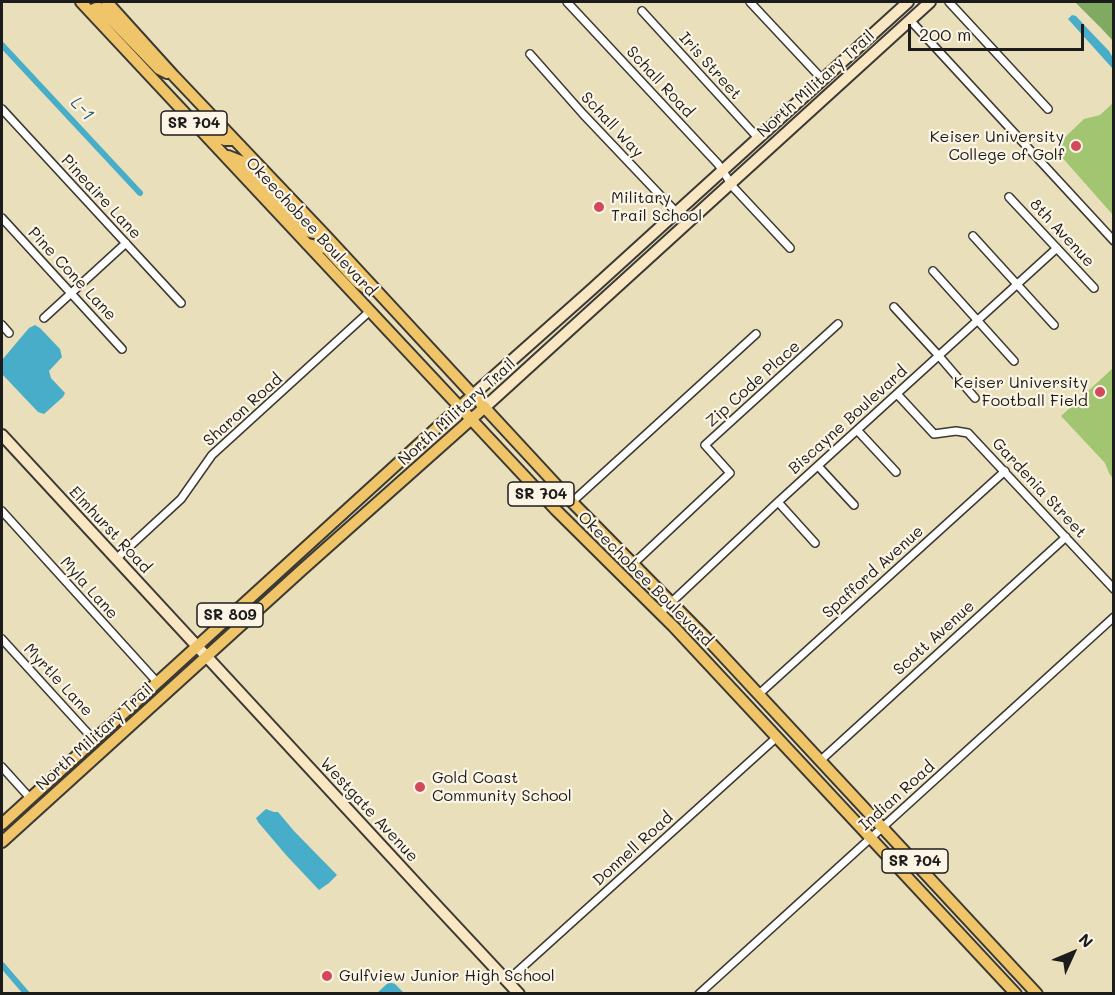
<!DOCTYPE html>
<style>
body{margin:0}
#map{position:relative;width:1115px;height:995px;overflow:hidden;background:#eadfbb;font-family:Mali,sans-serif}
canvas{display:block}
.frame{position:absolute;inset:0;border:3px solid #1c1c1c;pointer-events:none}
.north{position:absolute;left:1043px;top:923px;width:60px;height:60px;-webkit-text-stroke:4px #fcf5e5;paint-order:stroke;rotate:46deg;font-size:16px;font-weight:700;line-height:24px;text-align:center;color:#1c1c1c}
.north::after{content:'';display:block;margin:auto;width:21px;height:27px;background:#1c1c1c;clip-path:polygon(50% 0,100% 100%,50% 72%,0 100%)}
.scale{position:absolute;left:908px;top:24px;width:176px;height:27px;box-sizing:border-box;border:3px solid #1c1c1c;border-top:0;padding-left:8px;font-size:18px;line-height:21px;white-space:nowrap;color:#1c1c1c;-webkit-text-stroke:4px #fcf5e5;paint-order:stroke}
</style>
<div id="map">
<canvas width="1115" height="995"></canvas>
<div class="frame"></div>
<div class="north">N</div>
<div class="scale">200 m</div>
</div>
<script>
const g = document.querySelector('canvas').getContext('2d');
g.lineJoin = 'round';
function fillPath(path, color) { g.fillStyle = color; g.fill(path, 'evenodd'); }
const shape = rows => new Path2D(rows.map(r => 'M' + r).join(''));
function stroke(path, color, width, dash) { g.strokeStyle = color; g.lineWidth = width; g.lineCap = dash ? 'butt' : 'round'; g.setLineDash(dash || []); g.stroke(path); }
function write(font, color, halo, rows, align = 'center') {
  g.font = font + ' Mali,sans-serif'; g.lineWidth = 4.5; g.setLineDash([]); g.textBaseline = 'middle'; g.strokeStyle = halo; g.fillStyle = color; for (const [text, x, y, turn = 0] of rows) {
    g.save(); g.translate(x, y); g.rotate((+turn || 0) * Math.PI / 180); g.textAlign = isNaN(turn) ? turn : align; if (halo) g.strokeText(text, 0, 0); g.fillText(text, 0, 0); g.restore();
  }
}
const green = shape([
 [1113,103,1113,215,1059,154,1059,143,1084,119,1100,115],
 [1113,368,1113,479,1109,473,1105,463,1061,416]
]);
const forest = shape([
 [1075,2,1113,2,1113,41,1101,28]
]);
const water = shape([
 [1072,15,1076,16,1086,27,1109,51,1113,58,1113,69,1068,19],
 [35,325,40,328,60,349,62,357,49,371,51,378,65,393,63,397,44,414,38,412,2,374,2,360,29,328],
 [266,809,274,812,278,812,294,831,337,875,329,883,319,890,286,855,258,822,256,818],
 [389,982,395,984,404,993,377,993]
]);
const canal = shape([
 [2,45,140,193],
 [2,965,27,994]
]);
const street = shape([
 [567,2,718,164,734,188,790,248],
 [750,2,822,79],
 [949,2,1048,109],
 [642,11,758,138],
 [910,20,1114,241],
 [530,54,583,114,676,212],
 [2,109,181,303],
 [1009,197,1094,288],
 [2,218,122,349],
 [973,236,1054,325],
 [933,271,1014,361],
 [894,307,939,356,975,398],
 [44,318,126,243],
 [2,325,9,333],
 [897,394,934,434,956,431,968,433,1114,589],
 [857,430,896,472],
 [818,466,854,505],
 [572,502,756,334],
 [778,502,815,543],
 [2,511,157,682],
 [116,559,181,499,212,455,370,311],
 [633,564,730,473,705,445,838,324],
 [660,613,778,502,1057,248],
 [2,639,94,740],
 [759,694,1005,471],
 [821,760,1066,537],
 [2,767,30,798],
 [507,981,777,737],
 [699,994,1114,617]
]);
const secondary = shape([
 [474,394,591,290,908,2],
 [485,407,930,2],
 [2,435,436,905,519,994]
]);
const primary = shape([
 [81,2,556,510,674,627,1016,994],
 [107,2,173,75,325,235,572,502,710,642,1037,994],
 [90,11,96,8,100,8,159,69,167,73],
 [205,126,220,138,225,140,234,140],
 [228,156,243,162,304,229,310,232,325,235],
 [307,244,326,248,357,282,364,287,373,290],
 [2,824,474,394],
 [2,842,304,568,485,407]
]);
const markers = [
 [1076,146,6,"#d1495b"],
 [599,207,6,"#d1495b"],
 [1100,392,6,"#d1495b"],
 [420,787,6,"#d1495b"],
 [327,976,6,"#d1495b"]
];
const shields = [
 [194,123,66],
 [541,494,66],
 [230,615,66],
 [915,861,66]
];
const shieldNames = [
 ["SR 704",194,123],
 ["SR 704",541,494],
 ["SR 809",230,615],
 ["SR 704",915,861]
];
const streetNames = [
 ["Iris Street",710,66,48],
 ["Schall Road",660,82,47],
 ["North Military Trail",816,84,-42],
 ["Schall Way",612,125,47],
 ["Pineaire Lane",101,197,47],
 ["Okeechobee Boulevard",311,227,47],
 ["8th Avenue",1062,233,47],
 ["Pine Cone Lane",72,274,47],
 ["Zip Code Place",753,384,-42],
 ["Sharon Road",243,410,-42],
 ["North Military Trail",457,412,-42],
 ["Biscayne Boulevard",848,420,-42],
 ["Gardenia Street",1039,488,47],
 ["Elmhurst Road",110,530,47],
 ["Spafford Avenue",873,572,-42],
 ["Okeechobee Boulevard",645,579,45],
 ["Myla Lane",89,588,48],
 ["Scott Avenue",934,638,-42],
 ["Myrtle Lane",58,680,47],
 ["North Military Trail",95,737,-42],
 ["Indian Road",897,796,-42],
 ["Westgate Avenue",369,810,47],
 ["Donnell Road",633,849,-42]
];
const poiNames = [
 ["Keiser University",1064,137,"right"],
 ["College of Golf",1064,155,"right"],
 ["Military",611,198],
 ["Trail School",611,216],
 ["Keiser University",1088,383,"right"],
 ["Football Field",1088,401,"right"],
 ["Gold Coast",432,778],
 ["Community School",432,796],
 ["Gulfview Junior High School",339,976]
];
const waterNames = [
 ["L-1",82,109,47]
];
fillPath(green, '#a1c570');
fillPath(forest, '#80aa62');
fillPath(water, '#48adc8');
stroke(canal, '#48adc8', 6);
stroke(street, '#3b3934', 10);
stroke(secondary, '#3b3934', 14);
stroke(primary, '#3b3934', 14);
stroke(street, '#fff', 7);
stroke(secondary, '#f9e7c3', 10);
stroke(primary, '#f0c469', 10);
for (const [x, y, r, color] of markers) { const dot = new Path2D(); dot.arc(x, y, r, 0, 2 * Math.PI); g.fillStyle = color; g.fill(dot); stroke(dot, '#fcf5e5', 2); }
for (const [x, y, w] of shields) { const box = new Path2D(); box.roundRect(x - w / 2, y - 12, w, 24, 4.5); g.fillStyle = '#fcf5e5'; g.fill(box); stroke(box, '#1c1c1c', 1.5); }
write('bold 15px', '#1c1c1c', null, shieldNames);
write('16px', '#1c1c1c', '#fcf5e5', streetNames);
write('16px', '#1c1c1c', '#fcf5e5', poiNames, 'left');
write('italic 18px', '#305d69', '#fcf5e5', waterNames);
</script>
